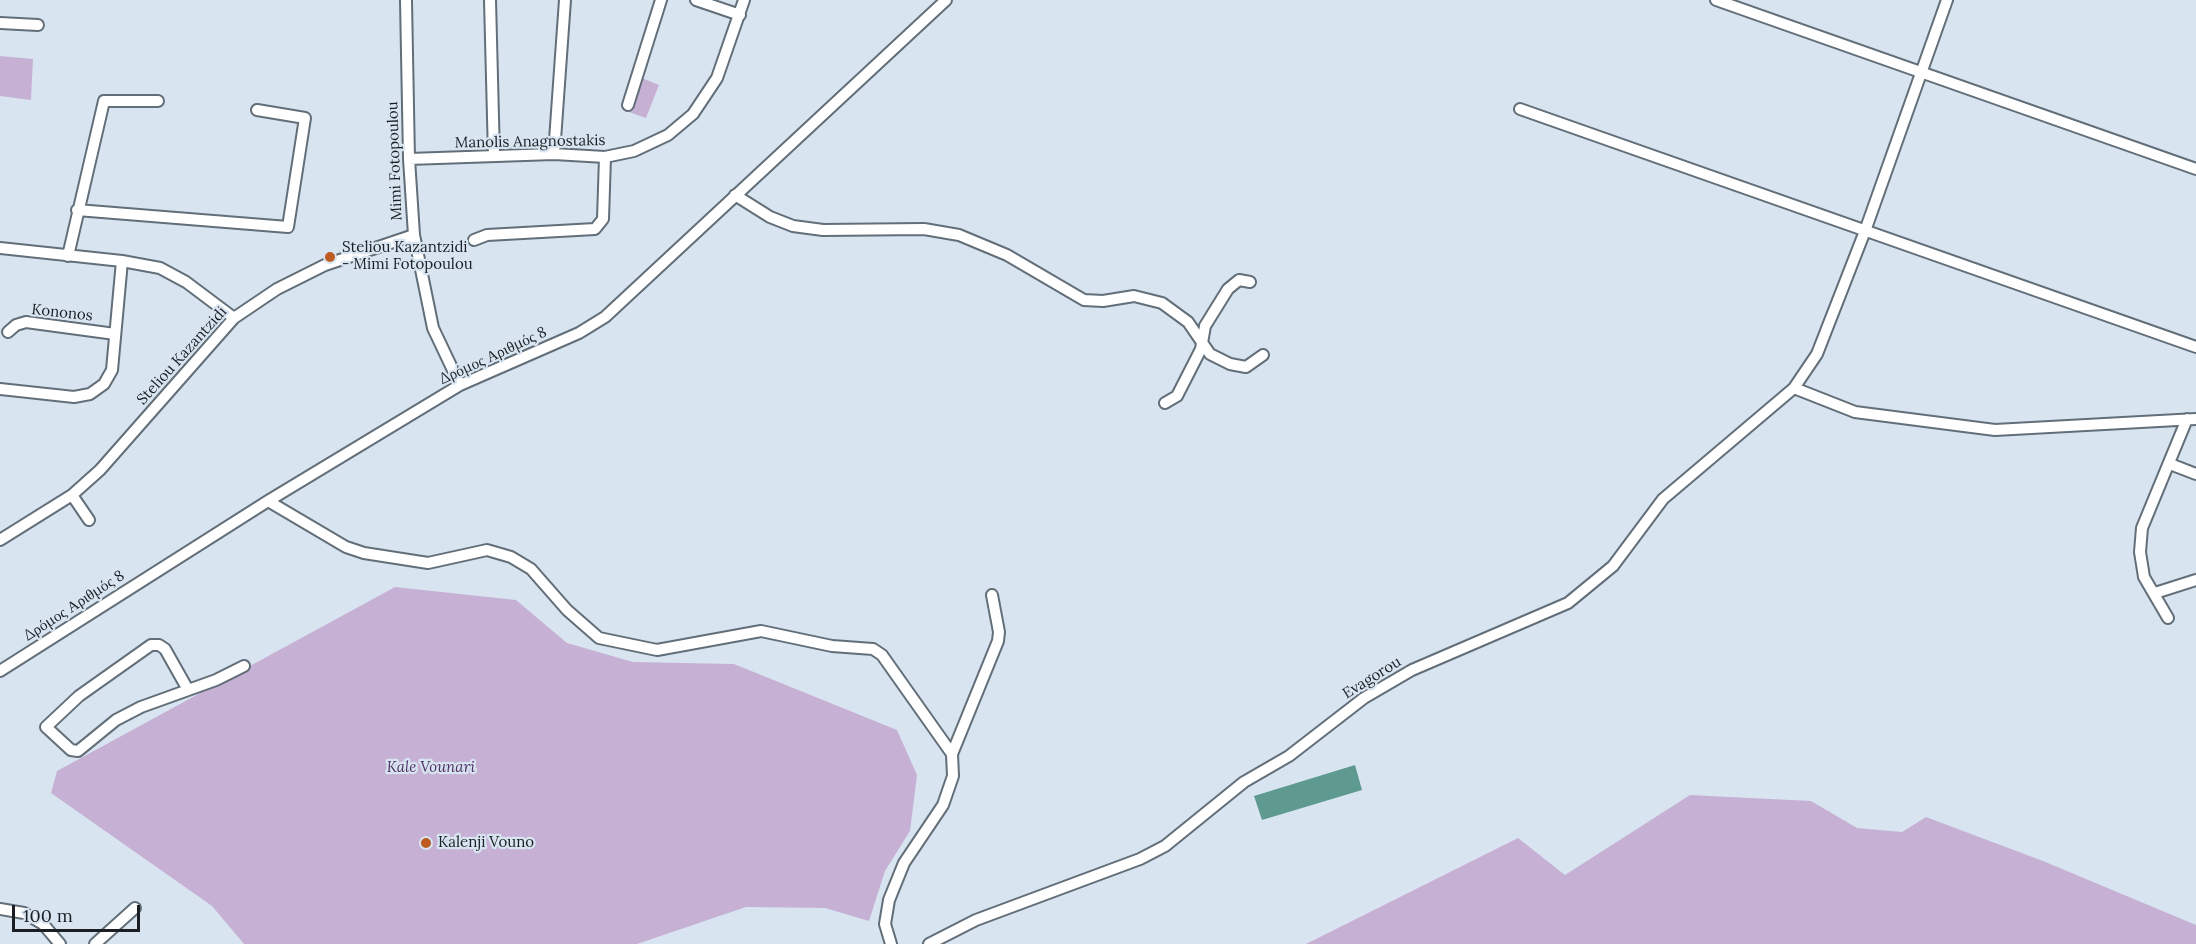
<!DOCTYPE html>
<meta charset="utf-8">
<style>
body{margin:0}
#map{position:relative;width:2196px;height:944px;overflow:hidden;background:#d8e5f1;font-family:Lora,serif}
canvas{display:block}
.scale{position:absolute;left:12px;top:905px;width:128px;height:27px;box-sizing:border-box;border:3px solid #1b1f24;border-top:0;padding-left:8px;font-size:18px;line-height:21px;white-space:nowrap;color:#1b1f24;-webkit-text-stroke:4px #d8e5f1;paint-order:stroke}
</style>
<div id="map">
<canvas width="2196" height="944"></canvas>
<div class="scale">100 m</div>
</div>
<script>
const g = document.querySelector('canvas').getContext('2d');
g.lineJoin = 'round';
function fillPath(path, color) { g.fillStyle = color; g.fill(path, 'evenodd'); }
const shape = rows => new Path2D(rows.map(r => 'M' + r).join(''));
function stroke(path, color, width, dash) { g.strokeStyle = color; g.lineWidth = width; g.lineCap = dash ? 'butt' : 'round'; g.setLineDash(dash || []); g.stroke(path); }
function write(font, color, halo, rows, align = 'center') {
  g.font = font + ' Lora,serif'; g.lineWidth = 4.5; g.setLineDash([]); g.textBaseline = 'middle'; g.strokeStyle = halo; g.fillStyle = color; for (const [text, x, y, turn = 0] of rows) {
    g.save(); g.translate(x, y); g.rotate((+turn || 0) * Math.PI / 180); g.textAlign = isNaN(turn) ? turn : align; if (halo) g.strokeText(text, 0, 0); g.fillText(text, 0, 0); g.restore();
  }
}
const green = shape([
 [0,56,33,59,31,100,0,96],
 [642,78,659,85,646,118,629,112],
 [395,587,516,600,567,643,633,662,734,664,897,730,917,775,910,831,885,871,869,921,825,908,746,907,637,944,244,944,212,906,51,793,57,771],
 [1690,795,1811,801,1857,828,1902,832,1926,817,2043,861,2196,925,2196,944,1306,944,1518,838,1565,875]
]);
const water = shape([
 [1355,765,1362,790,1262,820,1254,796]
]);
const minor = shape([
 [406,0,409,159,414,235,433,328,460,385],
 [490,0,494,156],
 [696,0,740,15],
 [1716,0,2196,169],
 [0,23,38,25],
 [628,105,661,0],
 [1520,109,2196,347],
 [554,154,565,0],
 [409,159,554,154,605,157,634,151,668,135,693,114,717,78,744,0],
 [735,195,770,217,793,226,823,230,924,229,959,235,1007,255,1084,300,1103,301,1134,296,1162,303,1188,322,1210,354,1230,364,1246,367,1263,355],
 [77,210,288,227,305,118,257,110],
 [474,240,487,235,595,229,603,219,605,157],
 [0,248,122,261,160,268,186,282,234,318],
 [68,256,104,101,158,101],
 [8,332,16,325,26,322,115,334],
 [1794,388,1855,412,1995,430,2196,419],
 [0,389,74,397,90,394,104,384,112,370,122,261],
 [1165,403,1177,396,1201,349,1205,326,1228,289,1239,280,1250,282],
 [2170,464,2196,474],
 [72,495,89,520],
 [268,501,346,547,364,553,428,563,487,550,511,557,531,569,567,610,599,638,657,650,761,631,832,646,873,649,882,655,952,754],
 [0,540,72,495,100,470,234,318,277,289,325,265,414,235],
 [2155,593,2196,580],
 [2168,618,2144,577,2140,552,2142,528,2187,419],
 [0,671,268,501,460,385,579,333,605,317,946,0],
 [187,688,165,649,159,645,151,645,79,696,46,727,71,750,78,751,116,720,141,707,216,680,244,666],
 [0,909,24,913,43,924,60,944],
 [95,944,135,908],
 [891,944,885,924,889,900,904,863,943,805,953,776,952,754,998,641,999,632,992,595],
 [929,944,976,920,1140,859,1165,846,1244,782,1289,756,1364,698,1412,670,1568,603,1613,566,1663,499,1794,388,1817,354,1865,231,1947,0]
]);
const markers = [
 [330,257,6,"#bd5b20"],
 [426,843,6,"#bd5b20"]
];
const streetNames = [
 ["Manolis Anagnostakis",530,142,-1],
 ["Mimi Fotopoulou",395,161,-92],
 ["Kononos",62,313,6],
 ["Steliou Kazantzidi",182,356,-48],
 ["Δρόμος Αριθμός 8",493,356,-25],
 ["Δρόμος Αριθμός 8",74,606,-33],
 ["Evagorou",1372,678,-32]
];
const poiNames = [
 ["Steliou Kazantzidi",342,248],
 ["- Mimi Fotopoulou",342,265],
 ["Kalenji Vouno",438,843]
];
const parkNames = [
 ["Kale Vounari",431,768]
];
fillPath(green, '#c6b1d5');
fillPath(water, '#5e9a8f');
stroke(minor, '#626e78', 14);
stroke(minor, '#fff', 10);
for (const [x, y, r, color] of markers) { const dot = new Path2D(); dot.arc(x, y, r, 0, 2 * Math.PI); g.fillStyle = color; g.fill(dot); stroke(dot, '#d8e5f1', 2); }
write('15px', '#1b1f24', '#d8e5f1', streetNames);
write('15px', '#1b1f24', '#d8e5f1', poiNames, 'left');
write('italic 15px', '#502f65', '#d8e5f1', parkNames);
</script>
